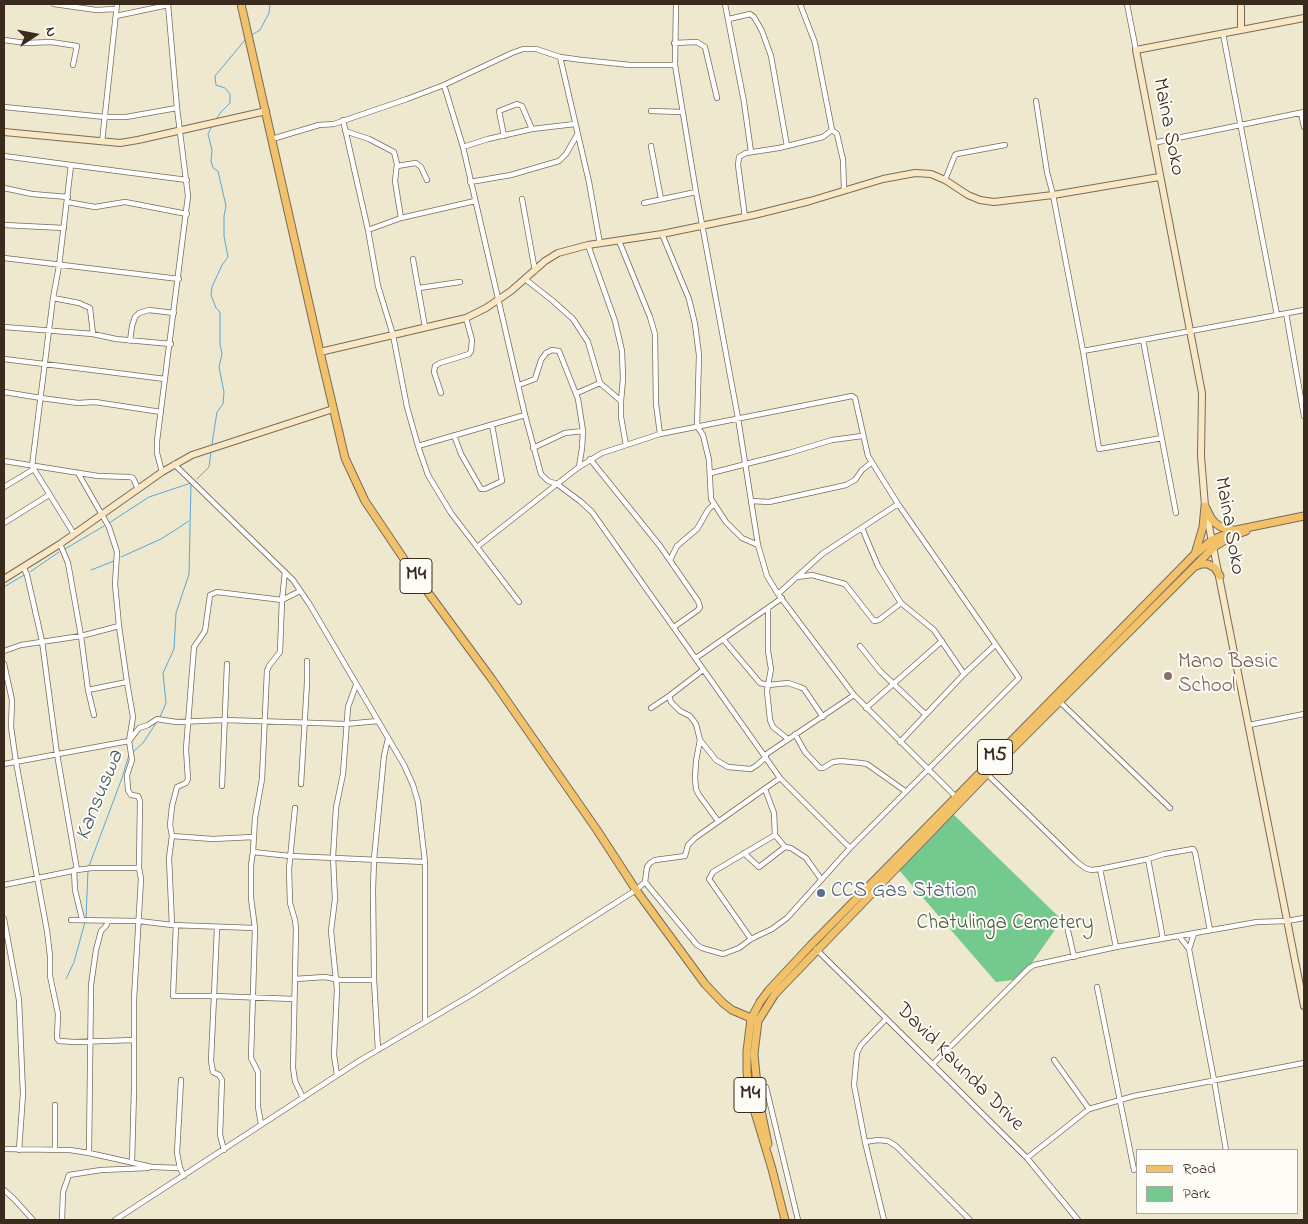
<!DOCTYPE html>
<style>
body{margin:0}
#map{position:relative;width:1308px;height:1224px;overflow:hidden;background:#ede8ce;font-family:"Indie Flower",sans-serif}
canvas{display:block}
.frame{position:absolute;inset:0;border:5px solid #3b2a1e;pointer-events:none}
.legend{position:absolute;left:1136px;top:1149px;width:162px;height:65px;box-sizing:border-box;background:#fdfcf7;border:1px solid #afa8a0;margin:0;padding:6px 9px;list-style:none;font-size:15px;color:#3b2a1e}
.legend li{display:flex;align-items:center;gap:10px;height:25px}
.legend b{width:25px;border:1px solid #afa8a0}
.north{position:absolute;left:10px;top:10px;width:50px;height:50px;-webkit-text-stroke:4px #fdfcf7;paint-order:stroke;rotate:79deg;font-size:14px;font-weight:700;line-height:20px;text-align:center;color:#3b2a1e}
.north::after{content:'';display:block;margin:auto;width:18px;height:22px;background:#3b2a1e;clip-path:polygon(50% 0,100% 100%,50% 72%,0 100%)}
</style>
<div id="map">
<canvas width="1308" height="1224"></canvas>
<div class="frame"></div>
<ul class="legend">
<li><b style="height:6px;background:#f2c26a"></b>Road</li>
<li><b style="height:14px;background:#74ca8e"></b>Park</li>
</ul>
<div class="north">N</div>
</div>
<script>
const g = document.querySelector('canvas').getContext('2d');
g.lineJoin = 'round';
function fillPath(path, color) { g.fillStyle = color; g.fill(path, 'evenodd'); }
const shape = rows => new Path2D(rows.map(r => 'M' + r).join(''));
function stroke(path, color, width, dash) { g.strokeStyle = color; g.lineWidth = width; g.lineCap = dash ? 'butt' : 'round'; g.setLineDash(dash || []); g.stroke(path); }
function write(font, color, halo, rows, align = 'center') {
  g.font = font + ' "Indie Flower",sans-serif'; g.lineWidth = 4; g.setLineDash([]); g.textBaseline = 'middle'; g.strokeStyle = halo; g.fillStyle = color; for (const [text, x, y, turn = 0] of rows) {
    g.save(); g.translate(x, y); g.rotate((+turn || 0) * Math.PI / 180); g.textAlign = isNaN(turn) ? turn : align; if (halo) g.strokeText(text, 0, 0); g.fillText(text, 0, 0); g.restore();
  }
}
const green = shape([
 [953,814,1062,920,1031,964,1013,980,996,982,898,869]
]);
const stream = shape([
 [250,36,260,30,269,13,270,4],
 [217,118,221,112,230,103,230,94,225,88,216,85,215,76,245,40],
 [212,444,217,412,223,404,224,392,219,367,222,354,220,344,220,312,216,308,211,295,212,287,222,265,228,257,224,236,224,216,226,206,218,171,213,168,211,161,212,150,208,134,212,126],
 [197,479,209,467,211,451],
 [109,523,149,497,191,483,189,574,176,613,174,649,163,673,166,703,160,717],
 [65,549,104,526],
 [121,557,161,539,189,521],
 [91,570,114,561],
 [30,572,59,552],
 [4,587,24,575],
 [133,752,143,743,158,720],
 [89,866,122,778,129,755],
 [86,918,88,870],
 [66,979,74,962,85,922]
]);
const street = shape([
 [54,4,96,10,116,9],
 [676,4,675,65,696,192,738,418,758,545,767,576,778,594,854,695,958,799],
 [725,4,744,102,751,152],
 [1127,4,1136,50],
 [116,16,168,5],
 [729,19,750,14,754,17,762,31,771,56,787,146],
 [1223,34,1277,315],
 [4,40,26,43,51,42,77,46,73,65],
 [674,43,697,42,705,47,717,98],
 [560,57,589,182,600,244],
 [444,85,463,147,525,415,541,474,548,481,557,484,580,501,592,512,780,778,850,848,1019,678,898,504,868,456,855,398,852,396,660,434,602,453,579,467,557,484,477,547],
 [1036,101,1047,172,1053,195,1083,351,1099,449,1162,438],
 [4,107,105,117,126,117,177,108],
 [651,111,682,112],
 [1301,113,1304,127],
 [343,120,368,230,378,286,393,335,407,407,418,446,525,415],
 [832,130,837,134,843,160,844,190],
 [345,131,369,139,394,152,397,164,395,181,401,218],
 [504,136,499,111,517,104,522,106,532,129],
 [272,139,319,125,334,124,407,99,444,85,512,53,523,49,536,49,560,57,582,60,630,65,675,65],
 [102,142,117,4],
 [1153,143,1304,112],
 [651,146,661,199],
 [463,147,488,139,532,129,575,124],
 [4,156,71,165],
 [397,166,416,163,421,167,427,180],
 [945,180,955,155,957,154,1005,145],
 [470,182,511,175,559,161,566,154,577,135],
 [4,188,32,194,68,197],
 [522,199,535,271],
 [67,202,95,207,125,202,187,214],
 [644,203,696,192],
 [745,217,738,165,739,157,746,153,779,148,823,137,832,130,815,43,800,4],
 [4,225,64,228],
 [368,230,401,218,475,201],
 [662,234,689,299,695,324,699,355,697,426,703,435,709,460,711,499,726,522,742,538,758,545],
 [619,241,650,317,655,334,656,404,660,434],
 [588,245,615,321,622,351,623,379,621,401,621,417,626,445],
 [4,258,179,279],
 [413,259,425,327],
 [525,279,553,301,573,319,588,342,600,383,621,401],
 [419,288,460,282],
 [53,298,79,303,90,308,93,334],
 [1286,313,1304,416],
 [4,327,93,334,116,339,171,344],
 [1143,340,1176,513],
 [130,341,132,326,135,317,139,313,149,310,174,313],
 [1083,351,1304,310],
 [4,359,165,379],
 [519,385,535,379,541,360,546,353,552,350,559,351,578,399,583,431,582,448,579,467],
 [4,392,41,398,78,403,95,402,161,412],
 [441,393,434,372,435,366,440,363,469,354,471,351,472,340,466,318],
 [577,393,600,383],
 [454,435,461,454,481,489,485,489,502,481,492,425],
 [418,446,428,475,451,513,519,602],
 [533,448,565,433,583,431],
 [590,459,660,546,698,601,700,607,698,610,674,627],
 [4,461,98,476,130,477,133,478,138,489],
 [174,464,293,580,310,605,404,765,413,785,418,802,425,862,425,1021],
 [162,472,157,453,157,441,188,196,177,108,168,4],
 [711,473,789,453,832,440,862,436],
 [4,487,34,469],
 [751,501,769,502,846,485,855,480,862,470,872,462],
 [4,523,49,495],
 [862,528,878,566,901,603,934,630,964,674,995,645],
 [74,534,32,466,53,298,59,266,71,165,187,180],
 [60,544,68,563,81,636,88,690,94,715],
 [670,560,677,546,697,529,708,510,713,505],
 [24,568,27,575,42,641,57,754,77,870],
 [285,572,282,600,280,652,269,666,267,671,262,779,255,818,253,852,290,856,425,862],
 [797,577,812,575,845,584,874,621,879,620,901,603],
 [778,594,822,554,898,504],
 [768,608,768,651,771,669,767,691,770,720,773,727,788,739],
 [723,639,760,683,768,685,788,683,800,687,804,689,823,717],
 [860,646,880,671,925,714],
 [4,651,21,645,81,636,119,626,115,584,117,552,109,527,78,473],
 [696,658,782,598],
 [4,664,12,700,11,727,16,762,47,931,50,956,50,976,58,1014,57,1038,59,1041,74,1042,134,1040],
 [703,670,669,696,671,702,680,711,690,716,696,724,700,740,696,761,695,778,696,789,699,795,718,821],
 [127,682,133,717,129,741,132,760,127,775,128,790,131,795,138,796,140,801,139,868,141,879,134,999,134,1089,132,1163],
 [88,690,127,682,119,626],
 [1059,701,1170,808],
 [651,708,669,696],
 [866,708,942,641],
 [1249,725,1304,714],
 [795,734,805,752,820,768,823,768,833,762,841,761,861,763,867,764,905,791],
 [700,740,716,760,728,767,751,769,757,765,766,757],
 [900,742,964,674],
 [765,755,854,695],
 [4,764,129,741,139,728,148,725,157,719,176,722,224,720,346,724,378,721],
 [985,772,1076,861,1085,868,1091,870,1100,869,1148,859,1164,854,1193,849,1195,852,1210,930],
 [301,784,307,683,307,661],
 [222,786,227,664],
 [765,789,774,813,775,835,785,847],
 [295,808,289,869,290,903,295,920,296,928,293,1068,295,1081,303,1098],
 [172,836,213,839,253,837],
 [253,852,251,865,251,898,255,928,251,1058,258,1072,258,1107,261,1124],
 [744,853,759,867,785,847,791,848,806,858,821,879],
 [1148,859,1163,939],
 [1100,869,1116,947],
 [74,870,75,890,82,919],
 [645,882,697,945,702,948,723,954,739,948,751,939,772,929,787,918,850,848],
 [4,885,77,870,92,868,139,868],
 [4,919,19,1000,23,1094,19,1150],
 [71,920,139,921,172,925,255,928],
 [1066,922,1074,957],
 [172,925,169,858,172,836,170,825,172,806,177,787,186,783,188,779,186,749,194,647,205,631,210,595,217,592,282,600,300,591],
 [176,925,173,996,214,996,217,928],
 [1179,936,1189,949,1214,1080,1226,1150],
 [751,939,709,879,713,872,775,835],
 [816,949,1027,1158,1078,1220],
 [1189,949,1194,934],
 [295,979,325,977,340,980,374,980],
 [1097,987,1134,1170],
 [378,1050,374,980,373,890,374,859,384,756,388,739],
 [1054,1060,1089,1109],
 [933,1064,1029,968,1034,965,1116,947,1257,922,1287,921,1304,918],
 [337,1075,334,1055,337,989,331,931,335,899,333,857,336,808,343,774,348,707,356,685],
 [766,1087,798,1220],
 [55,1105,55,1150],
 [865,1142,878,1140,888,1141,896,1146,970,1220],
 [4,1149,70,1150,89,1153,152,1167,180,1168,184,1176],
 [224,1150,220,1135,222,1080,219,1075,213,1072,211,1061,214,996,294,999],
 [89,1153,91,985,96,950,101,931,106,926,108,921],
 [1027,1158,1089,1109,1134,1096,1304,1063],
 [180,1168,177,1153,181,1080],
 [4,1190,14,1199,33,1220],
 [62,1220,63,1192,69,1175,101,1170,148,1168],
 [115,1220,359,1061,471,995,636,890,645,882,647,867,650,863,655,860,685,856,688,845,695,838,780,778],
 [884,1220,865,1142,854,1085,857,1053,861,1045,886,1019]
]);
const secondary = shape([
 [1304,18,1136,50,1202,393,1201,456,1205,506,1304,1006],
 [1241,30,1241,4],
 [4,132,120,143,138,140,266,111],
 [320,352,466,318,486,308,511,291,545,261,558,253,588,245,662,234,754,215,810,201,883,179,915,173,931,174,945,180,968,195,980,200,994,202,1053,195,1159,177],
 [4,579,60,544,162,472,192,455,333,409]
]);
const primary = shape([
 [241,4,320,352,345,458,365,501,410,568,491,678,597,830,636,890,705,984,723,1003,732,1010,758,1021],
 [1206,508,1211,518,1215,523,1221,527,1233,530],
 [1195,554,1203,527,1205,506],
 [1196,566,1202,564,1208,564,1215,568,1220,576],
 [768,1144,758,1096,754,1054,758,1021,775,994,987,774,1214,547,1232,536,1246,531],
 [785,1220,772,1169,750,1096,747,1072,747,1051,751,1019,760,1002,769,990,811,945,1194,555,1212,540,1236,530,1304,516]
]);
const markers = [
 [1168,676,5,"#8d6e63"],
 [821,893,5,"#5c6f8a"]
];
const shields = [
 [416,576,32],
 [995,757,35],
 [750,1095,32]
];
const shieldNames = [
 ["M4",416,576],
 ["M5",995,757],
 ["M4",750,1095]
];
const streetNames = [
 ["Maina Soko",1167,127,79],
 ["Maina Soko",1228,526,80],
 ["David Kaunda Drive",959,1068,45]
];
const educationNames = [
 ["Mano Basic",1178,664],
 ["School",1178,688]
];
const serviceNames = [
 ["CCS Gas Station",831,893]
];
const parkNames = [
 ["Chatulinga Cemetery",1005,925]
];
const waterNames = [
 ["Kansuswa",101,796,-68]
];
fillPath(green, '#74ca8e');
stroke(stream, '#5ca7d4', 1);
stroke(street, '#796c5c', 6);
stroke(secondary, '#796c5c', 8);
stroke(primary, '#796c5c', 9);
stroke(street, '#fff', 4.5);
stroke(secondary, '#fae7c3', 6);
stroke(primary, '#f2c26a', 7);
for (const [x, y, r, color] of markers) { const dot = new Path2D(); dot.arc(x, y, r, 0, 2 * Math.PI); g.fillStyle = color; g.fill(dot); stroke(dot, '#fdfcf7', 2); }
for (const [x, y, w] of shields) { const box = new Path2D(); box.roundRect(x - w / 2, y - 17.5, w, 35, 4); g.fillStyle = '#fdfcf7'; g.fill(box); stroke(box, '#3b2a1e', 1); }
write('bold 20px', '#3b2a1e', null, shieldNames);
write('21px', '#3b2a1e', '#fdfcf7', streetNames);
write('21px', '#785e54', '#fdfcf7', educationNames, 'left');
write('21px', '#4e5e75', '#fdfcf7', serviceNames, 'left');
write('21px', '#4c5a40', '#fdfcf7', parkNames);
write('italic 22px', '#485c67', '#fdfcf7', waterNames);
</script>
